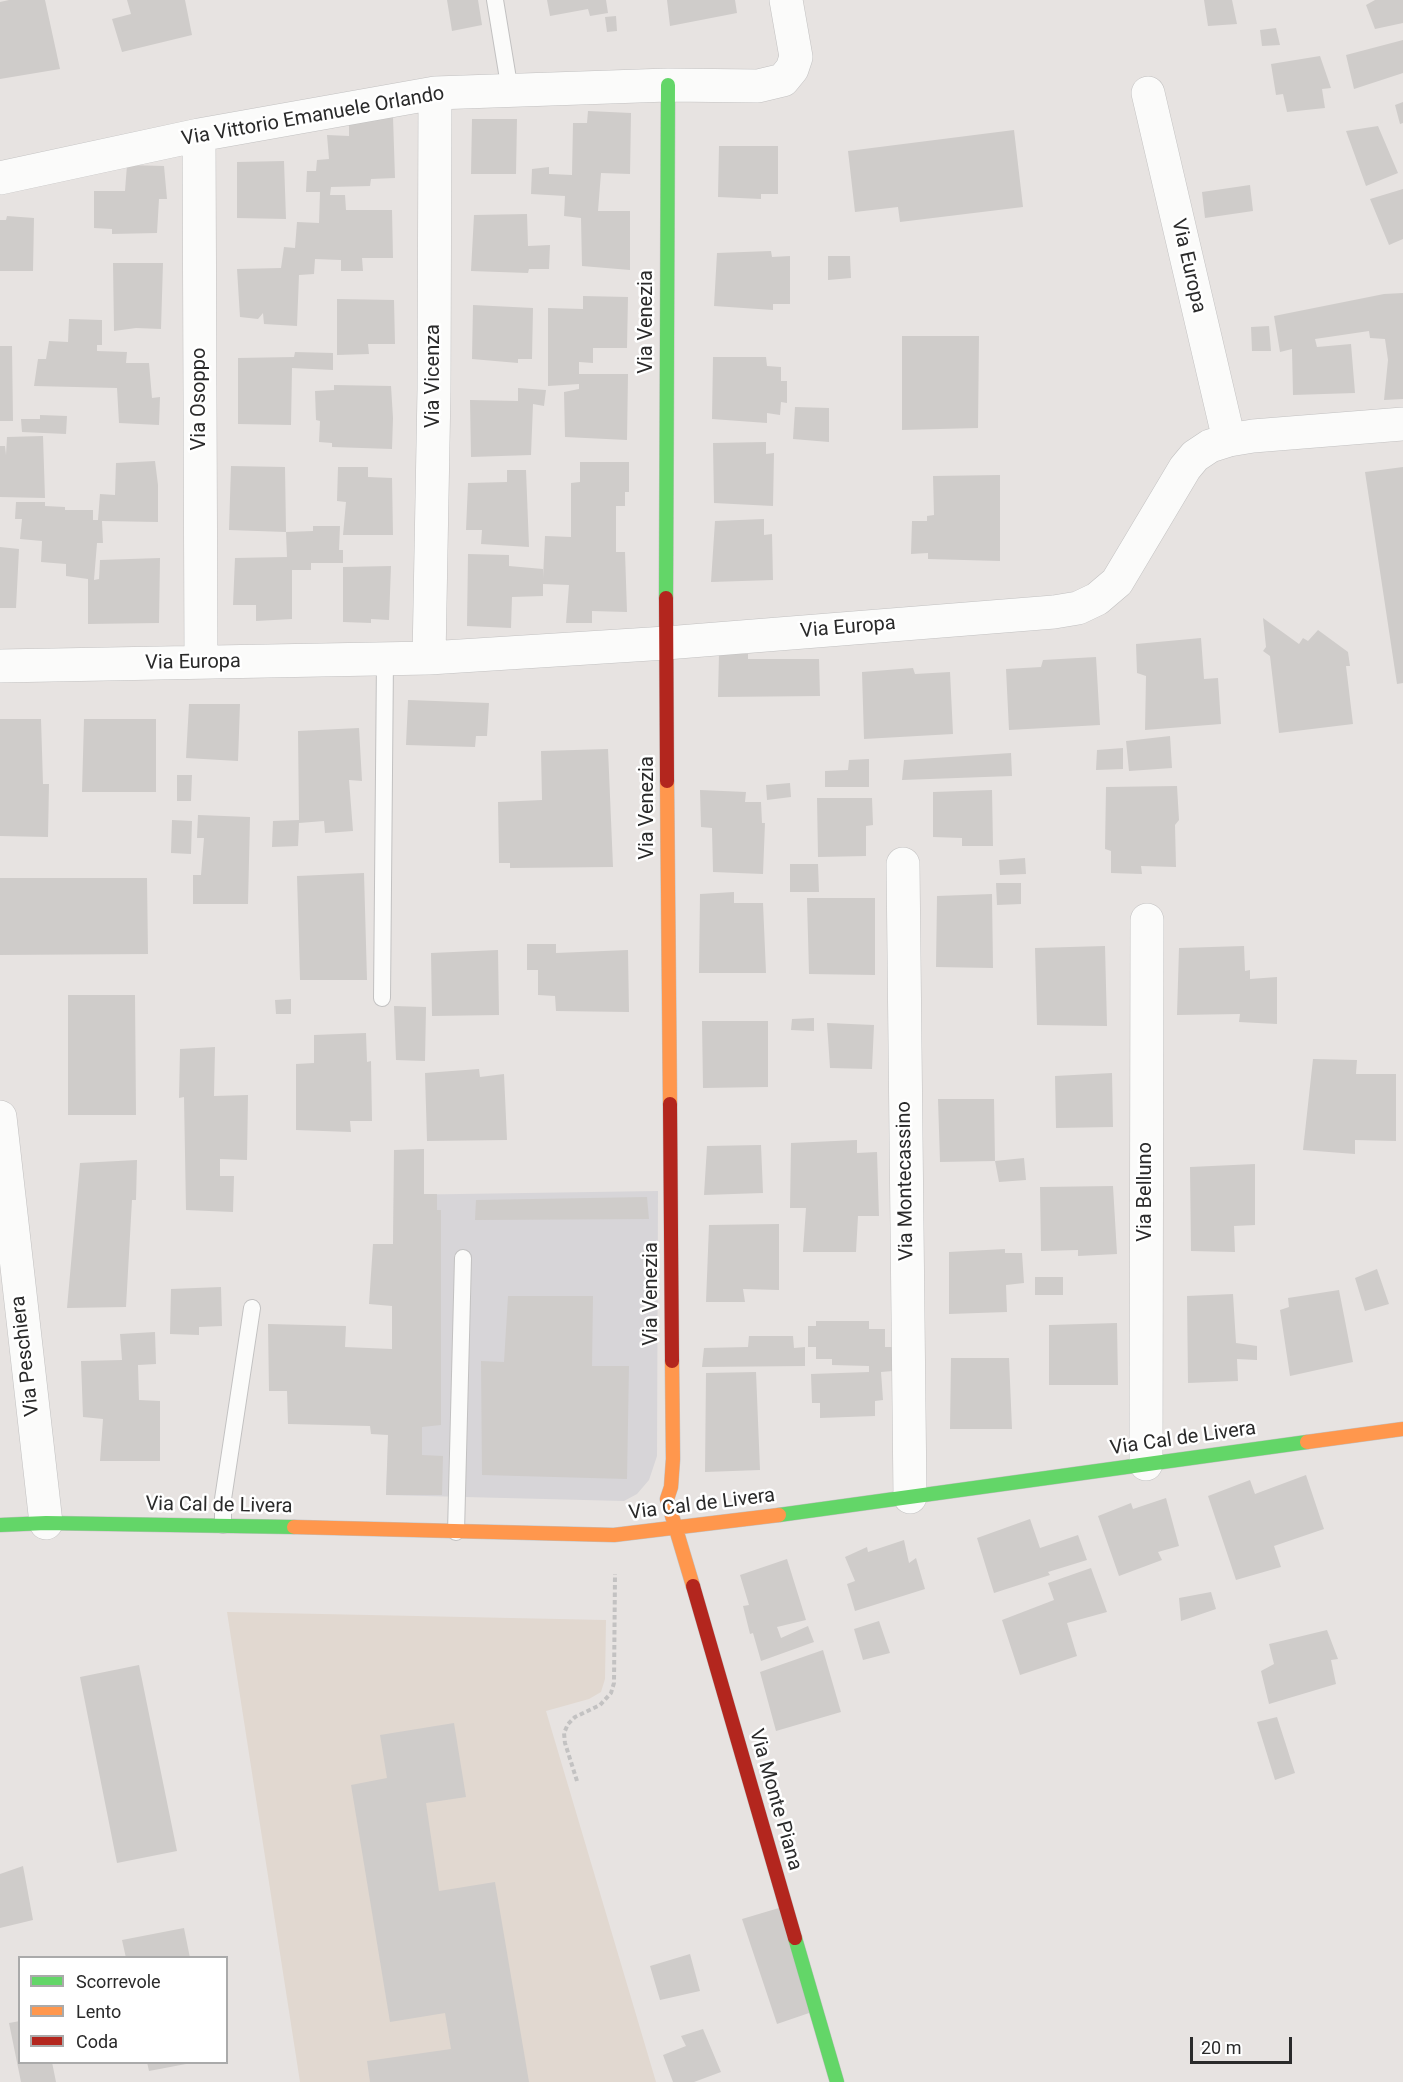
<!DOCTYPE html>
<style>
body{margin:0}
#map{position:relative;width:1403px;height:2082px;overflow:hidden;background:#e7e3e1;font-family:Roboto,sans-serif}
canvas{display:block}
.legend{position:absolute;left:18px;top:1956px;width:210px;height:108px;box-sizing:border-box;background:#fff;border:2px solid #aaa;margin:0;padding:8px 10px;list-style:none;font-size:18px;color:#2a2a2a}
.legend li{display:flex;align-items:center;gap:12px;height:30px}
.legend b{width:30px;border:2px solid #aaa}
.scale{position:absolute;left:1190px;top:2037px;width:102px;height:27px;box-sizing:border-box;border:3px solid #2a2a2a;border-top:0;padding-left:8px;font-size:18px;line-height:21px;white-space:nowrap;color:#2a2a2a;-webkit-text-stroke:4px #fff;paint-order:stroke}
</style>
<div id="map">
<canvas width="1403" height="2082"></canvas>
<ul class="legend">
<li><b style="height:8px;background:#63d668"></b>Scorrevole</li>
<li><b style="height:8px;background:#ff974d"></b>Lento</li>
<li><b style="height:8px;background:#b3261e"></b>Coda</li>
</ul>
<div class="scale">20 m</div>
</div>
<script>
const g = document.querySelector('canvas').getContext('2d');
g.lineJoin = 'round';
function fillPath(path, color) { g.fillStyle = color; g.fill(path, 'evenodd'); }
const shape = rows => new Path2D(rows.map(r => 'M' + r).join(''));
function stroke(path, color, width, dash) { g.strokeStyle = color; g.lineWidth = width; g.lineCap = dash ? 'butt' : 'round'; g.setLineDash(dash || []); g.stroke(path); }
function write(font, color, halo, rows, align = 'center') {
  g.font = font + ' Roboto,sans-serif'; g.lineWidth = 5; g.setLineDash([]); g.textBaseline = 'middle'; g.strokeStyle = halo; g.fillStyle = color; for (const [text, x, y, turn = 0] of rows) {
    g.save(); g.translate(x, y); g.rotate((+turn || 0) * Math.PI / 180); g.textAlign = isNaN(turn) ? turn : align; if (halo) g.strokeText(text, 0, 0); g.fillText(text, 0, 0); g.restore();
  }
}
const industrial = shape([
 [658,1191,657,1456,649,1480,637,1494,624,1501,386,1495,392,1349,394,1195]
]);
const education = shape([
 [227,1612,606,1620,605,1679,601,1692,589,1699,546,1711,656,2082,300,2082]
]);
const building = shape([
 [9,0,45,0,60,69,0,79,0,2],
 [127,0,185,0,192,35,122,52,112,19,131,14],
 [447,0,478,0,482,25,452,31],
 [547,0,606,0,608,13,590,16,588,9,550,16],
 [667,0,735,0,737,13,670,26],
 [1204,0,1232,0,1237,24,1208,26],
 [1375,0,1403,0,1403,23,1375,29,1366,5],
 [616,16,617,31,607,32,605,17],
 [1276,28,1280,45,1262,46,1260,30],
 [1403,40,1403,73,1354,89,1346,55],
 [1320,56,1331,88,1322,89,1325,108,1287,112,1283,94,1276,95,1271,64],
 [1403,102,1403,123,1400,124,1395,105],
 [588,111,631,113,630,174,601,173,598,211,630,211,630,270,582,266,581,218,564,216,565,196,531,194,532,169,549,167,549,174,572,175,573,123,587,123],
 [349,116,393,117,395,178,371,179,370,186,331,187,330,195,345,195,346,210,392,210,393,258,362,258,363,271,341,271,341,260,315,259,314,274,299,275,297,326,264,324,263,313,258,319,240,317,237,269,281,268,284,247,295,248,297,222,319,223,320,192,306,192,307,171,316,171,317,160,329,159,327,135,349,136],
 [472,119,517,119,516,174,471,174],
 [1378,126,1398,173,1366,186,1346,131],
 [1014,130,1023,207,900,222,898,207,855,212,848,151],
 [719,146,778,146,778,194,761,194,761,199,718,197],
 [284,161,286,219,237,218,237,162],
 [127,165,164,166,167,199,159,199,157,233,112,234,112,229,94,228,94,191,125,191],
 [1250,185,1253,211,1205,218,1202,192],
 [1403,189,1403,239,1389,245,1370,199],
 [527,214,528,246,550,245,549,269,529,269,528,273,471,271,474,215],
 [7,216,34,218,33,271,0,271,0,220,6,220],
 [771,251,772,257,790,256,790,304,773,304,773,310,714,306,717,253],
 [828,256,850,256,851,278,828,280],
 [113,263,163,263,161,329,136,328,114,331],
 [1403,293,1403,399,1384,400,1388,360,1385,339,1370,338,1369,331,1315,339,1317,347,1351,344,1355,393,1293,395,1292,349,1280,352,1274,316,1384,294],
 [583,296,628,297,627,348,593,348,593,363,579,362,579,374,628,374,627,440,565,437,564,392,579,389,579,384,548,386,548,308,583,309],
 [337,299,394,300,395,344,368,344,369,354,337,355],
 [473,305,533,308,532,359,518,359,518,363,472,359],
 [69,319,102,320,102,345,97,345,97,351,127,352,126,363,149,363,152,398,160,397,159,425,119,423,117,388,34,386,38,359,46,359,49,341,68,342],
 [1269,326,1271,351,1252,351,1251,327],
 [902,336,979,336,978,428,902,430],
 [0,346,12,346,13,421,0,421],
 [295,352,333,353,333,370,292,368,291,425,238,424,238,358,294,357],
 [713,357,766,357,767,366,781,367,781,381,787,381,787,403,781,402,780,415,767,413,767,423,712,419],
 [334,385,391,386,393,418,392,449,332,447,332,443,319,442,320,421,316,420,315,391,334,390],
 [518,388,546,390,544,406,533,404,531,455,471,457,470,400,518,401],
 [795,407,829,408,829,442,793,439],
 [40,415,67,416,66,434,22,432,21,419,40,419],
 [43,436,45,498,0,497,0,446,5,446,6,455,7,437],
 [766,442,766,454,774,453,773,506,714,503,713,443],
 [155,461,158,485,158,522,102,521,103,543,97,543,94,580,99,579,100,560,160,558,159,623,88,624,88,579,66,576,66,564,41,562,42,541,20,539,22,519,15,519,16,502,45,502,45,506,65,507,65,510,93,510,93,520,98,520,100,494,115,495,116,463],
 [580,462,629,462,629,492,625,492,625,506,616,506,616,552,625,552,627,612,592,611,592,623,566,623,569,585,543,584,543,596,512,597,511,628,467,626,468,554,509,555,509,566,543,569,543,578,545,536,571,537,571,483,580,482],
 [231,466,285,467,286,532,229,530],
 [338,467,368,467,368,477,392,478,393,535,343,535,346,502,337,501],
 [1403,467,1403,683,1397,684,1365,472],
 [507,470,526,470,529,547,481,544,482,530,466,530,468,483,507,482],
 [1000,475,1000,561,928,559,928,553,911,554,912,521,927,521,927,516,934,515,933,476],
 [764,519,764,535,772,534,773,580,711,582,715,521],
 [313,526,340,526,339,550,343,550,343,563,311,563,311,570,292,570,292,619,256,621,256,605,233,605,235,558,287,557,286,532,313,531],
 [0,547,19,549,16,608,0,608],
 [391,566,389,620,371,619,371,623,343,622,343,567],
 [1263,618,1299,644,1303,638,1308,641,1318,630,1348,652,1350,666,1346,666,1353,724,1279,733,1270,656,1263,651,1266,647],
 [1201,638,1204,679,1218,678,1221,724,1145,730,1146,676,1137,673,1136,644],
 [719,654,748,654,748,659,819,659,820,696,718,697],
 [1096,657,1100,725,1009,730,1006,669,1041,667,1043,660],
 [913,668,915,674,950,672,953,734,864,739,862,672],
 [408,700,489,703,487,736,476,736,475,747,406,745],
 [189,704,240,704,238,761,186,758],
 [0,719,41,719,43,784,49,784,48,837,0,836],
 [84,719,156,719,156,792,82,792],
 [359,728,362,781,349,780,353,831,325,833,324,821,299,823,298,846,272,847,273,821,299,820,298,731],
 [1170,736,1172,768,1129,771,1126,741],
 [1123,748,1123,769,1096,770,1097,750],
 [608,749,613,867,510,868,510,863,499,863,498,802,542,800,541,751],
 [1011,753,1012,776,902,780,904,760],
 [869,759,869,787,825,787,825,771,848,770,849,760],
 [177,775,192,775,191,801,177,801],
 [790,783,791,797,767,800,766,785],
 [1177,786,1179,820,1175,825,1176,867,1141,866,1142,874,1111,873,1111,851,1105,849,1106,787],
 [700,790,746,792,745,802,761,802,762,823,765,823,763,874,713,872,712,828,701,827],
 [992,790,993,846,962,846,962,838,933,837,933,792],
 [817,798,872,798,873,825,866,826,866,856,818,857],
 [198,815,250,817,248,904,193,904,193,875,201,875,204,838,197,838],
 [172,820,192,821,191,854,171,853],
 [1025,858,1026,874,1000,875,999,860],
 [790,864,818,864,819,892,790,892],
 [364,873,367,980,300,980,297,876],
 [0,878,147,878,148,954,0,955],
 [996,883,1021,883,1021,904,997,905],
 [734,892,734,903,763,903,766,973,699,973,700,894],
 [992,894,993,968,936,967,937,896],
 [807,898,875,898,875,975,809,974],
 [527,944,556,944,556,953,628,950,629,1012,556,1011,555,996,538,995,538,970,527,970],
 [1105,946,1107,1026,1037,1025,1035,948],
 [1244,946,1245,971,1250,970,1250,979,1277,977,1277,1024,1239,1022,1240,1014,1177,1015,1179,948],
 [498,950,499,1015,432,1016,431,953],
 [68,995,135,995,136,1115,68,1115],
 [291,999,291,1014,276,1014,275,1000],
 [394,1006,426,1007,425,1061,396,1060],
 [814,1018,814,1031,791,1030,792,1019],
 [702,1021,768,1021,768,1087,703,1088],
 [827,1023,874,1025,872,1069,830,1068],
 [366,1033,367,1062,371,1061,372,1121,350,1121,351,1132,296,1130,296,1064,314,1063,314,1035],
 [215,1047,214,1096,248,1095,247,1160,220,1159,220,1176,234,1176,233,1212,186,1210,184,1097,179,1098,180,1049],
 [1313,1059,1357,1060,1356,1074,1396,1074,1396,1141,1355,1140,1355,1154,1303,1150],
 [479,1069,480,1077,504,1074,507,1140,427,1141,425,1073],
 [1112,1073,1113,1127,1056,1128,1055,1076],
 [938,1099,994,1099,995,1161,940,1162],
 [857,1140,857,1153,877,1152,879,1216,858,1216,856,1252,803,1252,806,1208,790,1208,791,1143],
 [761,1145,763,1193,704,1195,707,1146],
 [424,1149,424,1194,437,1194,437,1210,441,1210,441,1425,422,1427,422,1455,443,1456,442,1495,386,1495,388,1435,371,1434,370,1426,288,1424,287,1391,269,1391,268,1324,346,1326,345,1347,392,1349,392,1306,369,1304,373,1244,393,1244,394,1150],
 [1024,1158,1026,1180,999,1182,995,1161],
 [137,1160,136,1200,132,1200,126,1307,67,1308,80,1163],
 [1255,1164,1255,1225,1234,1226,1235,1252,1191,1251,1190,1167],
 [1113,1186,1117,1254,1078,1256,1078,1250,1041,1251,1040,1187],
 [647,1197,649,1219,475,1220,476,1200],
 [779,1224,779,1290,743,1289,745,1302,706,1302,709,1225],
 [1005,1249,1005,1253,1022,1253,1024,1283,1006,1285,1007,1312,949,1314,949,1252],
 [1377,1269,1389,1304,1365,1311,1355,1278],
 [1035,1277,1063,1277,1063,1295,1035,1295],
 [221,1287,222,1326,199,1327,199,1335,170,1334,171,1289],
 [1339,1290,1353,1362,1290,1376,1280,1310,1289,1307,1288,1298],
 [1233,1294,1236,1343,1257,1346,1257,1360,1237,1359,1238,1381,1188,1383,1187,1296],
 [508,1296,593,1296,592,1366,629,1366,627,1479,482,1475,481,1361,504,1362],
 [816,1321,869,1321,869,1329,885,1329,885,1347,893,1347,893,1371,881,1372,883,1400,875,1401,875,1416,820,1418,820,1403,812,1403,811,1374,869,1372,869,1366,832,1365,832,1359,816,1359,816,1347,808,1347,808,1326,816,1326],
 [1117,1323,1118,1385,1049,1385,1049,1325],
 [155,1332,156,1364,138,1365,139,1400,160,1401,160,1461,100,1461,103,1419,83,1417,81,1361,122,1360,120,1334],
 [749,1336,793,1336,794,1348,805,1347,805,1366,702,1367,704,1348,748,1347],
 [951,1358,1009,1358,1012,1429,950,1429],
 [756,1372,760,1470,705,1472,706,1373],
 [1306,1475,1324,1529,1274,1546,1281,1567,1236,1580,1208,1496,1250,1480,1255,1494],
 [1166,1498,1179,1546,1158,1552,1162,1560,1119,1576,1098,1516,1131,1503,1133,1509],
 [1030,1519,1040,1548,1078,1535,1087,1560,1048,1572,1050,1575,994,1593,977,1538],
 [904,1540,909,1563,916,1558,925,1589,855,1611,847,1584,855,1581,845,1557,867,1547,868,1552],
 [787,1559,806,1620,777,1627,781,1638,808,1626,814,1642,761,1661,753,1633,750,1634,743,1606,749,1605,740,1575],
 [1091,1568,1107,1612,1067,1623,1077,1656,1020,1675,1002,1620,1054,1600,1048,1583],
 [1211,1592,1216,1609,1181,1621,1179,1598],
 [879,1621,890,1653,863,1660,854,1629],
 [1327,1630,1338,1659,1331,1660,1336,1684,1269,1704,1261,1671,1274,1664,1269,1644],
 [823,1650,841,1712,776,1731,760,1672],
 [139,1665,177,1851,117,1863,80,1677],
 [1277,1717,1295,1773,1275,1780,1257,1722],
 [454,1723,466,1797,426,1803,439,1891,495,1882,529,2082,370,2082,367,2061,451,2049,445,2013,390,2022,351,1785,387,1778,380,1735],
 [23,1866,33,1920,0,1928,0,1874],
 [779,1908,812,2012,777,2024,742,1919],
 [184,1928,190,1958,126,1958,122,1940],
 [690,1954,700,1991,660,2000,650,1966],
 [20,2021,20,2062,52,2062,56,2082,21,2082,9,2023],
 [703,2029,721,2072,694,2082,673,2082,663,2055,686,2046,681,2036],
 [147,2062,186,2062,186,2064,149,2071]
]);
const path = shape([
 [577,1781,565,1743,564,1733,568,1724,575,1717,600,1705,611,1693,614,1683,615,1574]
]);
const lane = shape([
 [495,0,510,91],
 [382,998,385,659],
 [223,1525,223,1499,252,1308],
 [456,1532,463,1258]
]);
const street = shape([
 [1148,93,1229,440],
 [199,135,201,662],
 [0,178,199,135,435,93,668,85,758,86,783,80,792,69,796,57,786,0],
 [429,658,434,390,435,93],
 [0,666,429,658,666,643,1054,612,1078,608,1097,599,1117,582,1185,468,1195,456,1210,446,1229,440,1253,436,1403,424],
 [903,864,910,1497],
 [0,1117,46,1523],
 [1146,1464,1147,920]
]);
const fast = shape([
 [666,598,668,85],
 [779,1515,1307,1442],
 [0,1525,46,1523,294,1527],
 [795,1938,837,2082]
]);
const slow = shape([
 [667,781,670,1104],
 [672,1361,673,1459,671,1487,667,1499,693,1586],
 [1307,1442,1403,1429],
 [294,1527,614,1535,779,1515]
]);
const jam = shape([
 [666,598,667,781],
 [670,1104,672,1361],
 [693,1586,795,1938]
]);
const streetNames = [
 ["Via Vittorio Emanuele Orlando",313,117,-10],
 ["Via Europa",1188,266,77],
 ["Via Venezia",647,322,-90],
 ["Via Vicenza",434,376,-90],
 ["Via Osoppo",200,399,-90],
 ["Via Europa",848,628,-5],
 ["Via Europa",193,663,-1],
 ["Via Venezia",648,808,-90],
 ["Via Montecassino",906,1181,-91],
 ["Via Belluno",1146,1192,-90],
 ["Via Venezia",652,1294,-90],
 ["Via Peschiera",26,1356,-97],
 ["Via Cal de Livera",1183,1439,-8],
 ["Via Cal de Livera",702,1505,-7],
 ["Via Cal de Livera",219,1506,1],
 ["Via Monte Piana",775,1800,74]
];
fillPath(industrial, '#d7d5d8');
fillPath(education, '#e1d8d0');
fillPath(building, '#cfccca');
stroke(lane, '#c2c1c1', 18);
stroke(street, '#c2c1c1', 34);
stroke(fast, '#c2c1c1', 15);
stroke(slow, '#c2c1c1', 15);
stroke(jam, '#c2c1c1', 15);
stroke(path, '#c3c2c2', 4, [4.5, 3]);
stroke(lane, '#fbfbfa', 16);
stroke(street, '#fbfbfa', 33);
stroke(fast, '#63d668', 14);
stroke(slow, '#ff974d', 14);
stroke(jam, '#b3261e', 14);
write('20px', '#2a2a2a', '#fff', streetNames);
</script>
